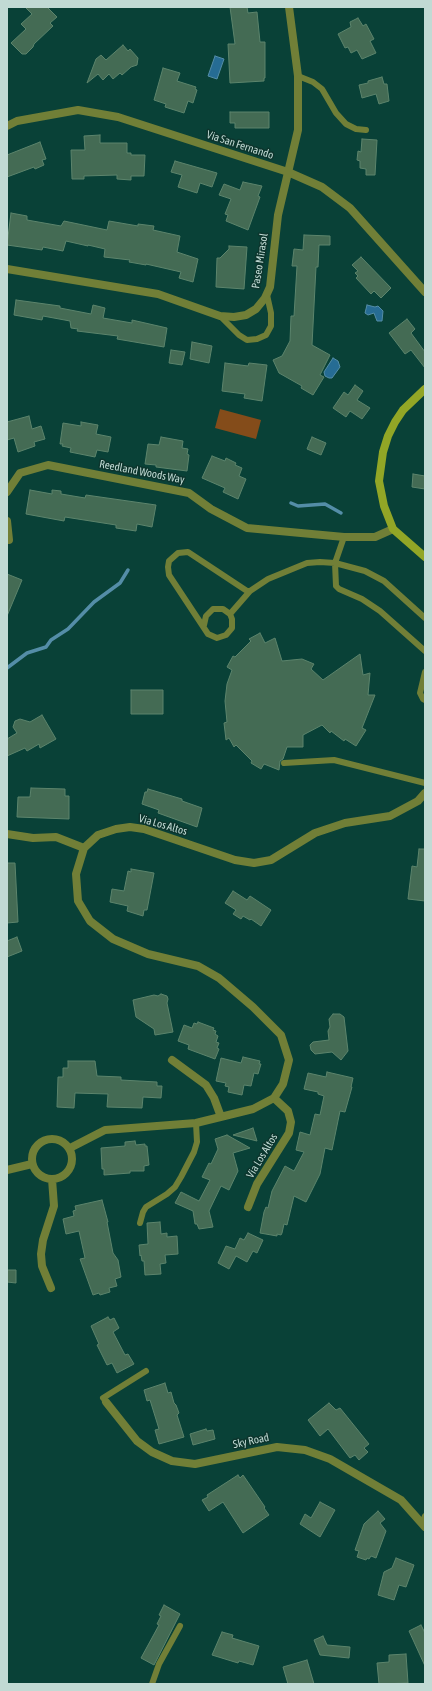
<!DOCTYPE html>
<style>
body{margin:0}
#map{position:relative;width:432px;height:1691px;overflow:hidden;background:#094137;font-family:"Asap Condensed",sans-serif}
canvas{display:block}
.frame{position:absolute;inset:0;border:8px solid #c1dad4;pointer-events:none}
</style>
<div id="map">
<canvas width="432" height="1691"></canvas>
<div class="frame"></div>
</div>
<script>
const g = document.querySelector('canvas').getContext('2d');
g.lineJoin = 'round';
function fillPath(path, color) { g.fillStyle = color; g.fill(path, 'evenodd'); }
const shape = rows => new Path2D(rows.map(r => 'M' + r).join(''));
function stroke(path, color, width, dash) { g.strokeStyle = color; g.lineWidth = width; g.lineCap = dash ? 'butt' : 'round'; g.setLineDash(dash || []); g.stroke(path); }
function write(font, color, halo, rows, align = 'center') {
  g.font = font + ' "Asap Condensed",sans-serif'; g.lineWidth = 3; g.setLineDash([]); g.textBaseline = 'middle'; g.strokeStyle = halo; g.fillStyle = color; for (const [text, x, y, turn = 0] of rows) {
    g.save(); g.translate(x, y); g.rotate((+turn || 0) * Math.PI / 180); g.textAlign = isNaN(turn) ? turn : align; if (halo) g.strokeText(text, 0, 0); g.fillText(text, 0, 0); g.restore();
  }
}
const green = shape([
 [220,409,261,420,256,439,215,428]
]);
const water = shape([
 [215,56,224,59,217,79,208,76,215,56],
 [367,305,375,307,378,306,383,311,382,321,377,321,374,313,368,315,365,313,367,305],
 [333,358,338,361,340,367,332,378,329,378,325,376,324,372,333,358]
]);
const stream = shape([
 [291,503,298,506,325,504,341,513],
 [7,668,27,653,46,647,51,640,68,629,94,602,120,583,128,570]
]);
const building = shape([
 [25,7,47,7,57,17,50,23,53,26,34,44,33,47,26,54,22,54,11,43,26,29,21,24,32,14,25,7],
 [230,7,247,7,248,13,257,12,260,42,265,42,265,78,264,78,264,81,230,83,228,44,235,44,230,7],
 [358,18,363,26,366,24,374,39,370,41,376,53,362,59,357,50,351,53,348,47,345,48,338,34,351,27,350,22,358,18],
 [123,45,128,51,130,49,138,58,137,65,131,67,122,75,120,73,113,79,109,74,103,80,98,74,87,83,96,59,101,55,106,60,123,45],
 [163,68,180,73,177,81,196,87,195,89,197,90,193,103,188,101,184,113,165,107,166,104,154,100,163,68],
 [382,77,384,84,387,84,389,101,379,104,376,94,362,98,359,85,368,83,368,81,382,77],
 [230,112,269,112,269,128,235,128,235,123,230,123,230,112],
 [100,135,100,143,127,143,127,153,131,153,131,155,145,155,144,176,131,176,131,180,117,179,117,175,84,176,84,179,72,179,71,150,85,150,84,136,100,135],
 [362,139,377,140,375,175,366,175,366,169,360,168,360,161,357,160,358,151,361,152,362,139],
 [40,142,46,159,42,160,44,165,35,169,34,167,7,177,7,155,40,142],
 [175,161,217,173,212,187,200,183,197,193,178,187,182,175,171,172,175,161],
 [243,182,262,186,258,196,260,197,248,230,226,221,228,215,225,214,231,199,219,195,224,184,240,190,243,182],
 [11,213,27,216,27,220,61,226,64,221,107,230,109,221,138,226,138,224,154,226,153,230,180,236,177,252,198,259,193,282,179,278,181,272,146,264,146,265,129,262,130,260,104,257,105,249,88,245,88,246,66,241,63,251,43,247,42,250,7,245,11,213],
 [304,235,330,236,330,245,319,245,318,267,316,267,312,345,330,355,320,375,324,377,313,395,301,388,302,386,279,373,273,360,282,356,290,341,291,316,294,316,297,266,292,266,294,249,303,250,304,235],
 [229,246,247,247,244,289,216,287,217,258,220,258,229,249,229,246],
 [361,257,391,288,381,298,374,291,371,294,356,278,358,276,355,273,358,271,352,265,361,257],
 [16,300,60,306,60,308,91,314,93,305,105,308,103,318,132,323,132,320,167,328,164,347,117,339,118,336,77,331,78,329,71,328,70,321,43,316,42,320,14,315,16,300],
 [407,319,415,329,411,333,425,352,425,368,411,350,405,354,389,333,407,319],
 [192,342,212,346,209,363,190,359,192,342],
 [171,350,185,352,182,365,169,363,171,350],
 [225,363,248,366,249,363,267,365,262,401,244,398,245,394,222,391,225,363],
 [355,385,363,391,357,400,370,408,362,419,350,411,346,417,333,408,344,392,348,395,355,385],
 [29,416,32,429,41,426,45,439,34,442,35,446,18,452,14,438,7,440,7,422,29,416],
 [81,422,98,425,96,434,111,437,108,452,97,450,95,457,70,452,71,448,62,446,63,444,60,444,63,423,81,426,81,422],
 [161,437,183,441,182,448,188,449,187,454,189,455,187,471,156,467,156,465,145,464,148,444,159,445,161,437],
 [312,437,326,443,321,455,307,449,312,437],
 [212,456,225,461,226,458,236,463,235,465,242,468,239,476,246,479,238,499,223,492,225,488,202,478,212,456],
 [413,474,425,476,425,489,412,487,413,474],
 [30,490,52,494,52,490,61,491,61,494,85,498,86,495,156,505,152,527,137,524,136,531,116,528,116,525,65,517,64,521,26,514,30,490],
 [7,574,22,580,7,616,7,574],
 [260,633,265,643,275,638,282,661,302,659,314,664,311,669,323,680,360,654,363,675,370,673,368,695,375,695,362,728,366,730,356,746,345,739,344,741,331,731,330,733,322,725,303,735,303,747,287,747,283,759,280,761,279,770,264,764,261,769,251,763,252,761,236,745,234,747,229,738,226,740,224,723,227,722,225,701,227,684,232,670,227,667,233,656,235,657,251,641,249,639,260,633],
 [131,690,163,690,163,714,131,714,131,690],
 [42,715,56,739,40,748,39,744,27,751,25,748,7,756,7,739,17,733,13,727,15,721,20,719,30,722,42,715],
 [31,788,65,789,65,796,69,796,69,819,17,817,18,797,30,797,31,788],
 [148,789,182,799,182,801,202,808,197,827,158,813,159,810,142,804,145,792,147,792,148,789],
 [419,849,425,849,425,901,408,899,412,866,417,867,419,849],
 [7,863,15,863,18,922,7,923,7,863],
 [131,869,154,873,147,910,144,910,143,916,127,911,128,906,110,902,112,889,124,891,128,871,131,872,131,869],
 [233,891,247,900,250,896,271,910,261,926,251,919,250,920,243,916,241,919,233,914,236,910,225,903,233,891],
 [17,937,22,951,7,957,7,941,17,937],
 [161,994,167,996,168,999,167,1003,173,1032,155,1035,154,1029,136,1017,133,1000,154,995,158,996,161,994],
 [333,1014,340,1014,344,1017,348,1051,341,1060,332,1052,315,1054,311,1050,310,1045,313,1042,329,1040,328,1031,330,1027,329,1019,333,1014],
 [198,1022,214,1028,213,1030,216,1031,215,1034,218,1036,216,1042,219,1043,217,1048,219,1049,215,1059,188,1049,189,1045,178,1041,184,1025,192,1028,194,1023,197,1024,198,1022],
 [243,1057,260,1061,259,1064,261,1064,258,1074,254,1073,251,1086,244,1085,242,1095,228,1092,229,1087,225,1086,226,1083,216,1081,221,1058,241,1063,243,1057],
 [68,1061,95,1061,97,1076,121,1077,121,1080,157,1082,157,1086,162,1086,161,1098,143,1097,142,1108,107,1107,108,1094,75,1093,74,1108,57,1107,58,1077,63,1077,63,1068,68,1068,68,1061],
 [327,1072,353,1078,351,1087,352,1087,345,1112,340,1111,332,1150,325,1148,320,1174,306,1202,294,1196,287,1225,284,1224,282,1233,281,1235,277,1234,277,1236,260,1233,264,1212,266,1207,268,1208,272,1191,285,1166,294,1171,304,1152,296,1150,300,1132,310,1135,315,1114,320,1115,324,1096,318,1094,318,1092,304,1089,308,1073,326,1077,327,1072],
 [253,1128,257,1141,233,1135,253,1128],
 [227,1135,250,1148,233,1153,238,1171,229,1190,221,1186,209,1211,213,1227,199,1229,197,1224,195,1224,193,1211,175,1203,181,1192,199,1201,210,1180,202,1177,209,1163,211,1164,218,1149,215,1139,227,1135],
 [135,1141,136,1145,145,1144,145,1146,147,1146,149,1165,144,1166,144,1171,130,1171,130,1173,104,1175,104,1169,102,1169,101,1148,125,1146,125,1142,135,1141],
 [102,1200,108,1222,107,1222,113,1253,118,1260,121,1277,115,1279,117,1286,109,1288,110,1292,100,1295,99,1293,93,1295,80,1259,85,1258,79,1231,66,1234,63,1219,74,1216,73,1211,76,1210,75,1206,102,1200],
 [160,1222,161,1234,167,1233,167,1237,177,1236,178,1254,165,1255,166,1263,160,1264,161,1274,145,1275,144,1261,142,1261,141,1255,140,1256,139,1245,148,1244,147,1223,160,1222],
 [248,1233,263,1240,257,1253,253,1251,247,1262,236,1256,229,1269,218,1263,226,1246,235,1249,240,1238,244,1240,248,1233],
 [7,1270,16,1270,16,1283,7,1282,7,1270],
 [108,1317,110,1320,114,1318,119,1328,113,1332,125,1355,128,1354,134,1364,117,1373,112,1363,107,1365,97,1345,99,1344,91,1326,108,1317],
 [165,1383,168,1393,171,1392,174,1403,176,1405,179,1413,177,1415,184,1437,159,1444,155,1430,159,1429,150,1400,147,1401,144,1390,165,1383],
 [329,1403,336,1410,340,1408,369,1444,364,1448,368,1452,359,1460,355,1455,350,1458,328,1429,320,1436,308,1420,329,1403],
 [206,1429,207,1431,213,1430,215,1439,193,1445,190,1434,206,1429],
 [238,1475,240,1478,243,1475,265,1507,264,1508,269,1515,243,1533,223,1502,209,1511,202,1500,208,1497,207,1495,238,1475],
 [320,1502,335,1510,320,1537,300,1524,305,1514,311,1518,320,1502],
 [378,1511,385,1519,380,1523,386,1531,376,1558,371,1556,369,1559,367,1558,366,1560,357,1557,359,1551,355,1550,364,1524,378,1511],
 [396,1558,414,1565,406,1587,399,1585,394,1600,378,1595,384,1572,392,1568,396,1558],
 [164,1605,180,1614,154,1665,141,1658,159,1625,157,1624,161,1616,159,1615,164,1605],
 [421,1625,425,1633,425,1666,409,1631,421,1625],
 [222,1632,233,1635,232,1638,259,1646,253,1665,239,1661,238,1663,212,1655,222,1632],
 [323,1636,327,1645,350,1647,349,1658,320,1655,314,1640,323,1636],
 [406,1654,408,1683,379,1684,377,1663,389,1662,389,1655,406,1654],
 [307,1660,314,1684,288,1684,283,1667,307,1660]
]);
const lane = shape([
 [298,76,313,82,322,89,336,113,346,124,356,129,366,130],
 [220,316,239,335,247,340,257,339,266,335,271,326,271,313,267,295],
 [344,537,335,563,336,586,339,589,362,599,380,611,425,651],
 [230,614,250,591],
 [204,625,206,616,213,609,223,609,230,614,232,619,232,628,226,635,217,638,208,634,169,575,168,567,169,561,178,553,188,552,247,591,250,591,268,579,307,563,320,562,335,563,365,571,384,581,425,618],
 [425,672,420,693,423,699,425,700],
 [284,763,334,760,425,783],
 [140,1223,143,1212,146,1207,167,1194,175,1187,181,1177,194,1152,197,1142,196,1123],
 [103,1398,146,1371],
 [422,1523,425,1516],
 [152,1684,159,1664,180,1626]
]);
const street = shape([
 [7,126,17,121,78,110,118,117,288,172,322,187,350,208,425,292],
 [7,269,158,294,220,316,234,317,246,315,256,309,265,298,270,287,278,215,298,130,298,76,289,7],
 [7,492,20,473,48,465,189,493,211,509,247,528,344,537,375,537,393,529],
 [7,521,9,540],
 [7,834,33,838,56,837,84,848],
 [172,1060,206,1085,214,1098,221,1117],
 '32 1159a20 20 0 1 1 40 0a20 20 0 1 1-40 0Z',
 [70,1148,105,1130,196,1123,253,1109,274,1098,283,1084,289,1060,281,1035,253,1007,219,978,198,966,148,954,113,939,90,921,78,901,76,874,84,848,98,835,116,829,130,827,144,829,235,860,254,863,271,860,315,833,345,823,390,816,418,801,425,793],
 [7,1170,32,1164],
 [248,1207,257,1184,289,1133,291,1122,288,1111,274,1098],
 [51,1288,42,1266,41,1254,43,1240,54,1206,52,1179],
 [106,1402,137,1441,152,1452,172,1461,195,1464,277,1447,305,1450,330,1459,401,1500,425,1527]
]);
const secondary = shape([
 [425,389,403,410,395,422,388,436,383,452,379,481,384,506,393,529,425,557]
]);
const streetNames = [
 ["Via San Fernando",240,145,18],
 ["Paseo Mirasol",260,261,-81],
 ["Reedland Woods Way",142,472,11],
 ["Via Los Altos",163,825,16],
 ["Via Los Altos",262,1156,-59],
 ["Sky Road",251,1441,-12]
];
fillPath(green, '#844c1a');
fillPath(water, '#266c94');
stroke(water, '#548da7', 1);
stroke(stream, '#548da7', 3.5);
fillPath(building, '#446b54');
stroke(building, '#5c846c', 1);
stroke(lane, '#717f37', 6);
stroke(street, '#717f37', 8);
stroke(secondary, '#92a626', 8);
write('11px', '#c1dad4', '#0d352d', streetNames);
</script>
